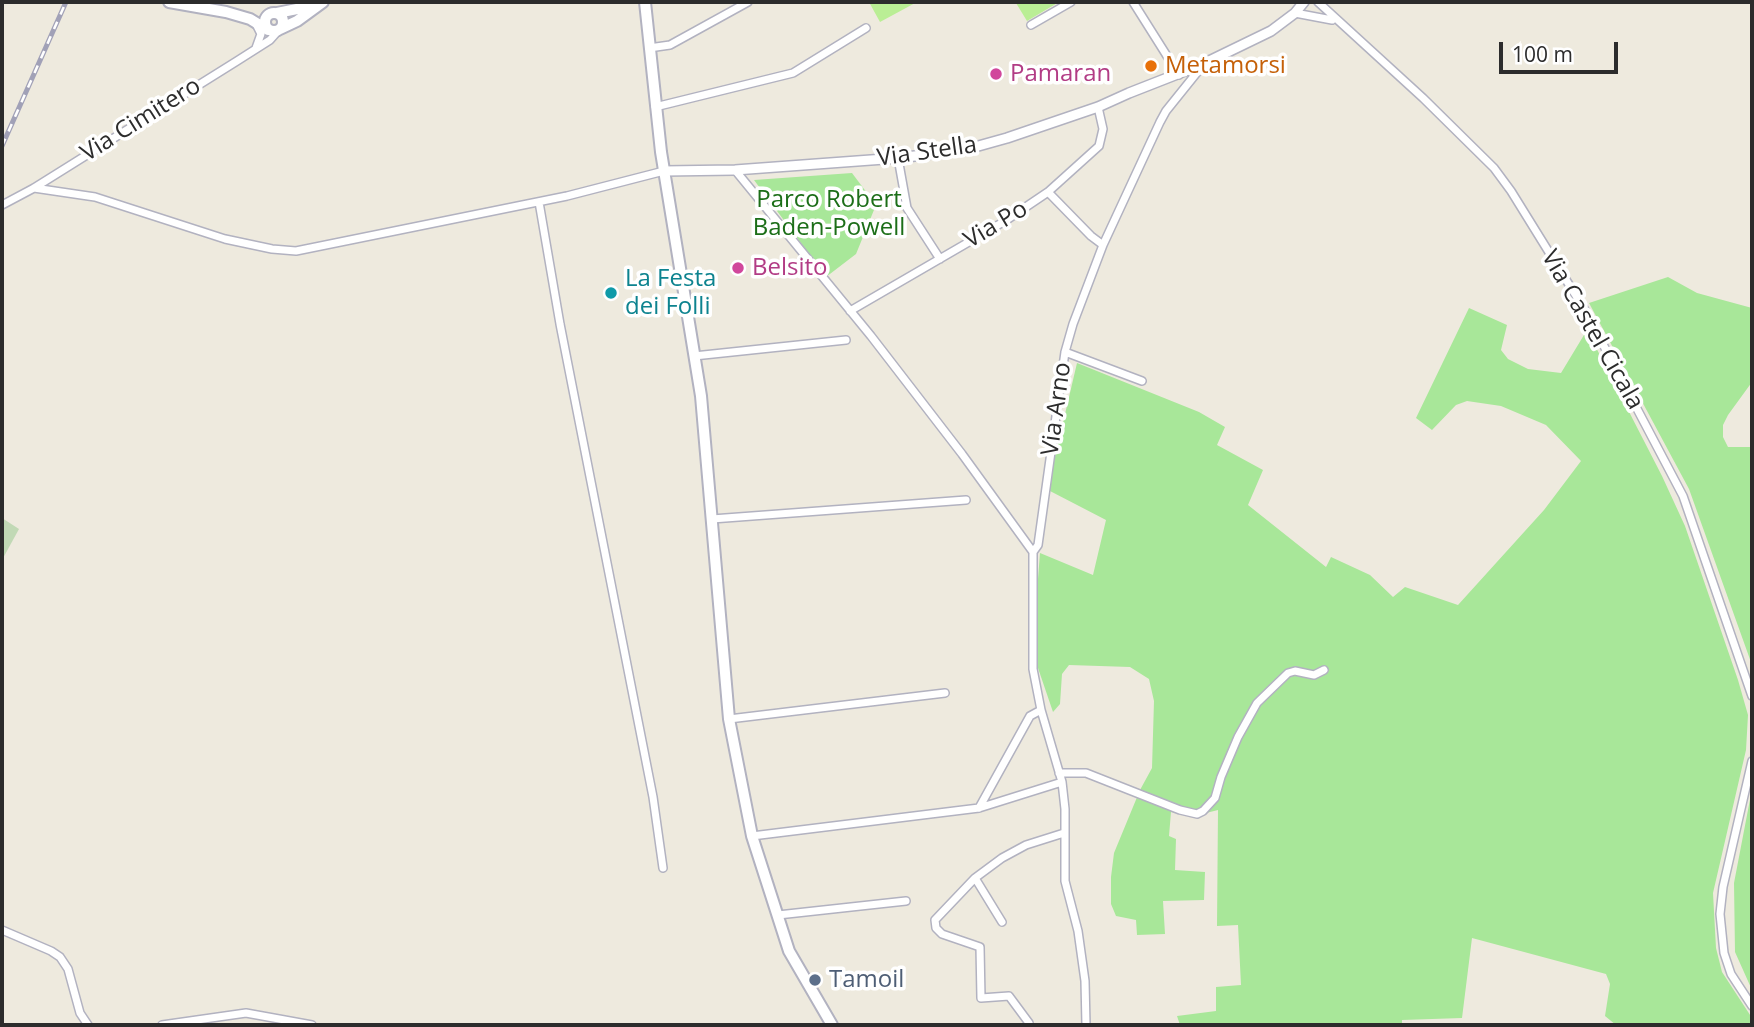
<!DOCTYPE html>
<style>
body{margin:0}
#map{position:relative;width:1754px;height:1027px;overflow:hidden;background:#eeeade;font-family:"Open Sans",sans-serif}
canvas{display:block}
.frame{position:absolute;inset:0;border:4px solid #2c2c2c;pointer-events:none}
.scale{position:absolute;left:1499px;top:42px;width:119px;height:32px;box-sizing:border-box;border:4px solid #2c2c2c;border-top:0;padding-left:9px;font-size:21px;line-height:24px;white-space:nowrap;color:#2c2c2c;-webkit-text-stroke:5px #fff;paint-order:stroke}
</style>
<div id="map">
<canvas width="1754" height="1027"></canvas>
<div class="frame"></div>
<div class="scale">100 m</div>
</div>
<script>
const g = document.querySelector('canvas').getContext('2d');
g.lineJoin = 'round';
function fillPath(path, color) { g.fillStyle = color; g.fill(path, 'evenodd'); }
const shape = rows => new Path2D(rows.map(r => 'M' + r).join(''));
function stroke(path, color, width, dash) { g.strokeStyle = color; g.lineWidth = width; g.lineCap = dash ? 'butt' : 'round'; g.setLineDash(dash || []); g.stroke(path); }
function write(font, color, halo, rows, align = 'center') {
  g.font = font + ' "Open Sans",sans-serif'; g.lineWidth = 7; g.setLineDash([]); g.textBaseline = 'middle'; g.strokeStyle = halo; g.fillStyle = color; for (const [text, x, y, turn = 0] of rows) {
    g.save(); g.translate(x, y); g.rotate((+turn || 0) * Math.PI / 180); g.textAlign = isNaN(turn) ? turn : align; if (halo) g.strokeText(text, 0, 0); g.fillText(text, 0, 0); g.restore();
  }
}
const green = shape([
 [852,173,876,205,856,254,826,277,754,180],
 [1668,277,1697,293,1752,308,1752,382,1728,415,1723,425,1723,437,1728,447,1750,447,1752,459,1752,665,1689,489,1589,303],
 [1469,308,1507,325,1501,350,1508,359,1528,369,1561,373,1587,330,1662,476,1685,526,1738,680,1748,715,1746,750,1713,893,1716,948,1722,972,1752,1018,1752,1025,1616,1025,1605,1016,1610,984,1606,974,1472,938,1462,1018,1402,1020,1402,1025,1180,1025,1177,1016,1216,1011,1216,987,1241,985,1238,925,1217,926,1218,810,1194,816,1171,812,1169,836,1176,839,1175,870,1205,872,1204,900,1163,901,1165,934,1137,935,1136,920,1116,916,1111,904,1111,877,1114,853,1140,790,1152,768,1154,701,1149,679,1130,667,1069,665,1062,674,1060,704,1053,712,1038,668,1037,592,1040,553,1093,575,1106,520,1050,491,1054,461,1077,363,1199,412,1225,427,1217,445,1263,470,1248,505,1326,567,1331,557,1370,575,1393,597,1405,587,1458,605,1544,510,1581,461,1546,425,1501,406,1467,401,1456,405,1432,430,1416,418],
 [1752,789,1752,990,1735,952,1734,883]
]);
const cemetery = shape([
 [2,518,19,529,2,560]
]);
const pitch = shape([
 [869,2,917,2,880,22],
 [1019,2,1059,2,1027,21,1016,3]
]);
const minor = shape([
 [1133,2,1179,75],
 [1318,2,1423,98,1494,168,1511,191,1586,312,1683,496,1752,696],
 [1295,13,1332,20],
 [1031,25,1071,2],
 [256,48,261,34,256,24],
 [649,48,670,45,748,2],
 [655,107,793,73,866,28],
 [898,158,907,208,940,259],
 [735,170,871,336,962,454,1033,552],
 [34,188,95,197,225,239,272,249,296,251,567,196,664,171],
 [1048,192,1091,236,1103,245],
 [539,202,560,324,653,797,663,868],
 [2,205,34,188,237,61,270,40,278,31],
 [850,311,1005,221,1048,192,1099,146,1103,129,1098,107],
 [1065,352,1142,381],
 [694,356,846,340],
 [712,519,966,500],
 [729,719,945,693],
 [1752,761,1723,887,1720,914,1724,953,1731,974,1752,1006],
 [1059,773,1086,773,1180,810,1197,814,1203,811,1215,798,1221,777,1238,737,1257,703,1288,673,1295,671,1314,675,1324,670],
 [979,808,1030,716,1041,710],
 [752,836,979,808,1062,782],
 [975,878,1002,922],
 [778,915,906,901],
 [2,930,51,951,60,957,68,969,80,1013,88,1025],
 [1029,1023,1009,996,981,998,980,947,942,934,936,928,935,920,975,878,1002,858,1026,845,1064,833],
 [162,1025,246,1013,312,1025],
 [1086,1025,1085,981,1078,931,1065,881,1065,809,1062,782,1041,710,1033,669,1033,552,1038,545,1065,352,1073,324,1103,245,1160,122,1166,111,1203,65]
]);
const tertiary = shape([
 [664,171,735,170,898,158,964,150,1007,138,1098,107,1129,93,1203,64,1271,31,1295,13,1304,2]
]);
const secondary = shape([
 [169,2,226,12,250,19,268,30],
 [645,2,661,152,701,396,729,719,752,836,789,951,832,1025],
 '265 22a9 9 0 1 1 18 0a9 9 0 1 1-18 0Z',
 [277,13,312,6],
 [280,29,297,21,323,2]
]);
const rail = shape([
 [2,146,66,2]
]);
const markers = [
 [1151,66,7,"#e8710a"],
 [996,74,7,"#d1479c"],
 [738,268,7,"#d1479c"],
 [611,293,7,"#0f9aa8"],
 [815,980,7,"#5c6f8a"]
];
const foodNames = [
 ["Metamorsi",1165,66]
];
const hotelNames = [
 ["Pamaran",1010,74],
 ["Belsito",752,268]
];
const streetNames = [
 ["Via Cimitero",141,120,-32],
 ["Via Stella",927,152,-8],
 ["Via Po",996,225,-31],
 ["Via Castel Cicala",1592,330,60],
 ["Via Arno",1057,409,-82]
];
const parkNames = [
 ["Parco Robert",829,200],
 ["Baden-Powell",829,228]
];
const cultureNames = [
 ["La Festa",625,279],
 ["dei Folli",625,307]
];
const serviceNames = [
 ["Tamoil",829,980]
];
fillPath(green, '#a8e799');
fillPath(cemetery, '#c1d9b5');
fillPath(pitch, '#baee95');
stroke(minor, '#b2b2c0', 10);
stroke(tertiary, '#b2b2c0', 12);
stroke(secondary, '#b2b2c0', 14);
stroke(minor, '#fff', 7);
stroke(tertiary, '#fff', 9);
stroke(secondary, '#fff', 10);
stroke(rail, '#a1a1b7', 5);
stroke(rail, '#fff', 2.5, [8]);
for (const [x, y, r, color] of markers) { const dot = new Path2D(); dot.arc(x, y, r, 0, 2 * Math.PI); g.fillStyle = color; g.fill(dot); stroke(dot, '#fff', 2.5); }
write('24px', '#c56008', '#fff', foodNames, 'left');
write('24px', '#b23c85', '#fff', hotelNames, 'left');
write('24px', '#2c2c2c', '#fff', streetNames);
write('24px', '#1c6e18', '#fff', parkNames);
write('24px', '#0d838f', '#fff', cultureNames, 'left');
write('24px', '#4e5e75', '#fff', serviceNames, 'left');
</script>
